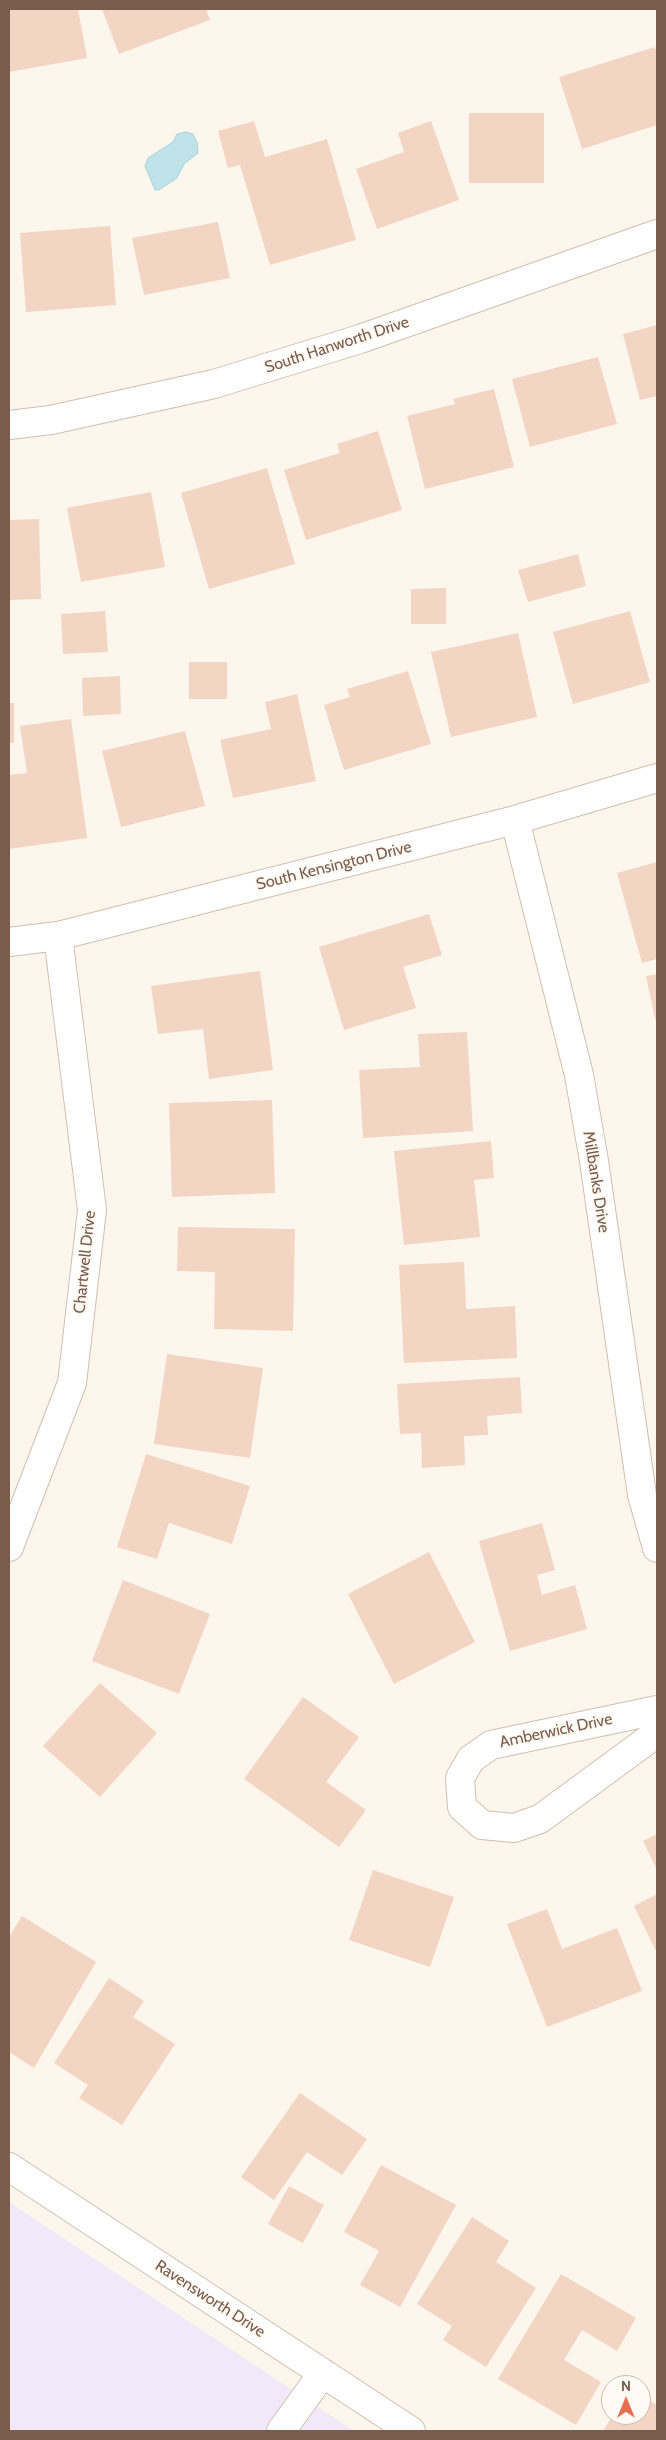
<!DOCTYPE html>
<style>
body{margin:0}
#map{position:relative;width:666px;height:2440px;overflow:hidden;background:#fdf6ec;font-family:Cabin,sans-serif}
canvas{display:block}
.frame{position:absolute;inset:0;border:10px solid #7a5c4d;pointer-events:none}
.north{position:absolute;left:601px;top:2375px;width:50px;height:50px;box-sizing:border-box;background:#fffaf3;border:1px solid #cabbb1;border-radius:50%;rotate:0deg;font-size:14px;font-weight:700;line-height:20px;text-align:center;color:#7a5c4d}
.north::after{content:'';display:block;margin:auto;width:18px;height:22px;background:#e76f51;clip-path:polygon(50% 0,100% 100%,50% 72%,0 100%)}
</style>
<div id="map">
<canvas width="666" height="2440"></canvas>
<div class="frame"></div>
<div class="north">N</div>
</div>
<script>
const g = document.querySelector('canvas').getContext('2d');
g.lineJoin = 'round';
function fillPath(path, color) { g.fillStyle = color; g.fill(path, 'evenodd'); }
const shape = rows => new Path2D(rows.map(r => 'M' + r).join(''));
function stroke(path, color, width, dash) { g.strokeStyle = color; g.lineWidth = width; g.lineCap = dash ? 'butt' : 'round'; g.setLineDash(dash || []); g.stroke(path); }
function write(font, color, halo, rows, align = 'center') {
  g.font = font + ' Cabin,sans-serif'; g.lineWidth = 4; g.setLineDash([]); g.textBaseline = 'middle'; g.strokeStyle = halo; g.fillStyle = color; for (const [text, x, y, turn = 0] of rows) {
    g.save(); g.translate(x, y); g.rotate((+turn || 0) * Math.PI / 180); g.textAlign = isNaN(turn) ? turn : align; if (halo) g.strokeText(text, 0, 0); g.fillText(text, 0, 0); g.restore();
  }
}
const education = shape([
 [9,2202,354,2431,9,2431]
]);
const water = shape([
 [186,132,193,134,197,142,198,153,184,164,177,178,159,190,155,190,145,166,148,158,173,142,177,134,186,132]
]);
const building = shape([
 [9,9,78,9,87,58,9,72],
 [102,9,206,9,210,20,119,54],
 [655,47,657,54,657,125,582,149,559,77],
 [469,113,544,113,544,183,469,183],
 [254,121,265,157,327,139,356,240,270,265,240,165,228,168,218,131],
 [431,121,459,200,377,229,356,169,404,152,398,133],
 [218,222,230,278,144,295,132,238],
 [110,226,116,305,26,312,20,233],
 [657,325,657,396,640,400,623,334],
 [598,357,617,424,530,447,512,379],
 [494,389,514,467,425,489,407,416,455,404,453,399],
 [378,431,402,510,306,540,284,470,340,453,337,444],
 [267,468,295,564,209,589,181,493],
 [151,492,165,567,81,582,67,508],
 [39,519,41,599,9,600,9,520],
 [578,554,586,586,528,602,518,570],
 [446,588,446,624,411,624,411,589],
 [105,611,108,652,63,654,61,614],
 [630,611,650,682,573,704,553,632],
 [518,633,537,717,451,737,431,652],
 [189,662,227,662,227,699,189,699],
 [408,671,431,744,344,770,324,705,350,697,347,689],
 [120,676,121,714,83,716,82,678],
 [297,694,316,781,233,798,220,740,271,729,265,702],
 [9,703,14,703,14,743,9,743],
 [71,719,87,838,9,849,9,775,27,773,20,726],
 [185,731,205,806,121,827,102,751],
 [657,862,657,959,642,963,617,873],
 [429,914,442,955,403,967,416,1008,344,1030,319,947],
 [260,971,273,1070,209,1079,203,1029,158,1034,151,986],
 [657,974,657,1019,655,1019,646,976],
 [467,1032,473,1131,363,1138,359,1070,420,1067,418,1034],
 [272,1100,275,1193,172,1197,169,1103],
 [491,1141,494,1178,474,1180,480,1237,404,1245,394,1151],
 [178,1227,295,1229,293,1331,214,1329,215,1272,177,1271],
 [464,1262,466,1309,515,1306,517,1358,404,1363,399,1265],
 [167,1354,263,1368,250,1458,154,1444],
 [520,1377,522,1413,487,1416,488,1435,464,1436,465,1465,422,1468,421,1433,400,1434,397,1384],
 [146,1454,250,1486,232,1544,169,1523,157,1559,117,1547],
 [542,1523,555,1570,537,1575,542,1595,575,1585,587,1629,510,1651,479,1541],
 [429,1552,475,1642,394,1684,348,1594],
 [123,1580,210,1614,179,1694,92,1661],
 [100,1683,157,1733,100,1797,43,1746],
 [303,1697,359,1737,326,1782,366,1810,339,1847,244,1779],
 [657,1834,657,1870,643,1841],
 [373,1870,454,1897,430,1967,349,1940],
 [657,1894,657,1953,634,1906],
 [547,1909,562,1949,617,1928,642,1991,547,2027,507,1924],
 [22,1916,96,1962,34,2068,9,2052,9,1937],
 [109,1978,144,2001,133,2017,175,2044,122,2125,79,2098,88,2085,54,2063],
 [300,2093,367,2139,342,2175,307,2152,274,2200,241,2177],
 [381,2165,456,2205,400,2307,360,2285,379,2251,344,2232],
 [289,2186,324,2205,303,2243,268,2224],
 [472,2217,509,2241,496,2262,536,2288,486,2367,443,2340,452,2326,417,2304],
 [561,2274,636,2318,617,2351,582,2330,564,2360,601,2382,576,2425,498,2379],
 [641,2395,657,2405,657,2431,603,2431,613,2415,641,2415]
]);
const minor = shape([
 [9,425,51,420,214,384,360,339,657,234],
 [515,820,579,1075,594,1161,642,1495,657,1548],
 [9,942,58,936,515,820,657,778],
 [9,1547,72,1383,92,1210,58,936],
 [657,1710,491,1745,471,1759,460,1778,462,1807,482,1825,514,1828,540,1819,657,1733],
 [9,2167,411,2431],
 [281,2431,323,2373]
]);
const streetNames = [
 ["South Hanworth Drive",337,345,-18],
 ["South Kensington Drive",334,866,-14],
 ["Millbanks Drive",596,1182,81],
 ["Chartwell Drive",85,1262,-84],
 ["Amberwick Drive",556,1731,-12],
 ["Ravensworth Drive",210,2299,33]
];
fillPath(education, '#f3e8fa');
fillPath(water, '#bfe3e8');
stroke(water, '#a5d3da', 1);
fillPath(building, '#f3d5c3');
stroke(minor, '#d1beb0', 30);
stroke(minor, '#fff', 28);
write('16px', '#7a5c4d', '#fffaf3', streetNames);
</script>
